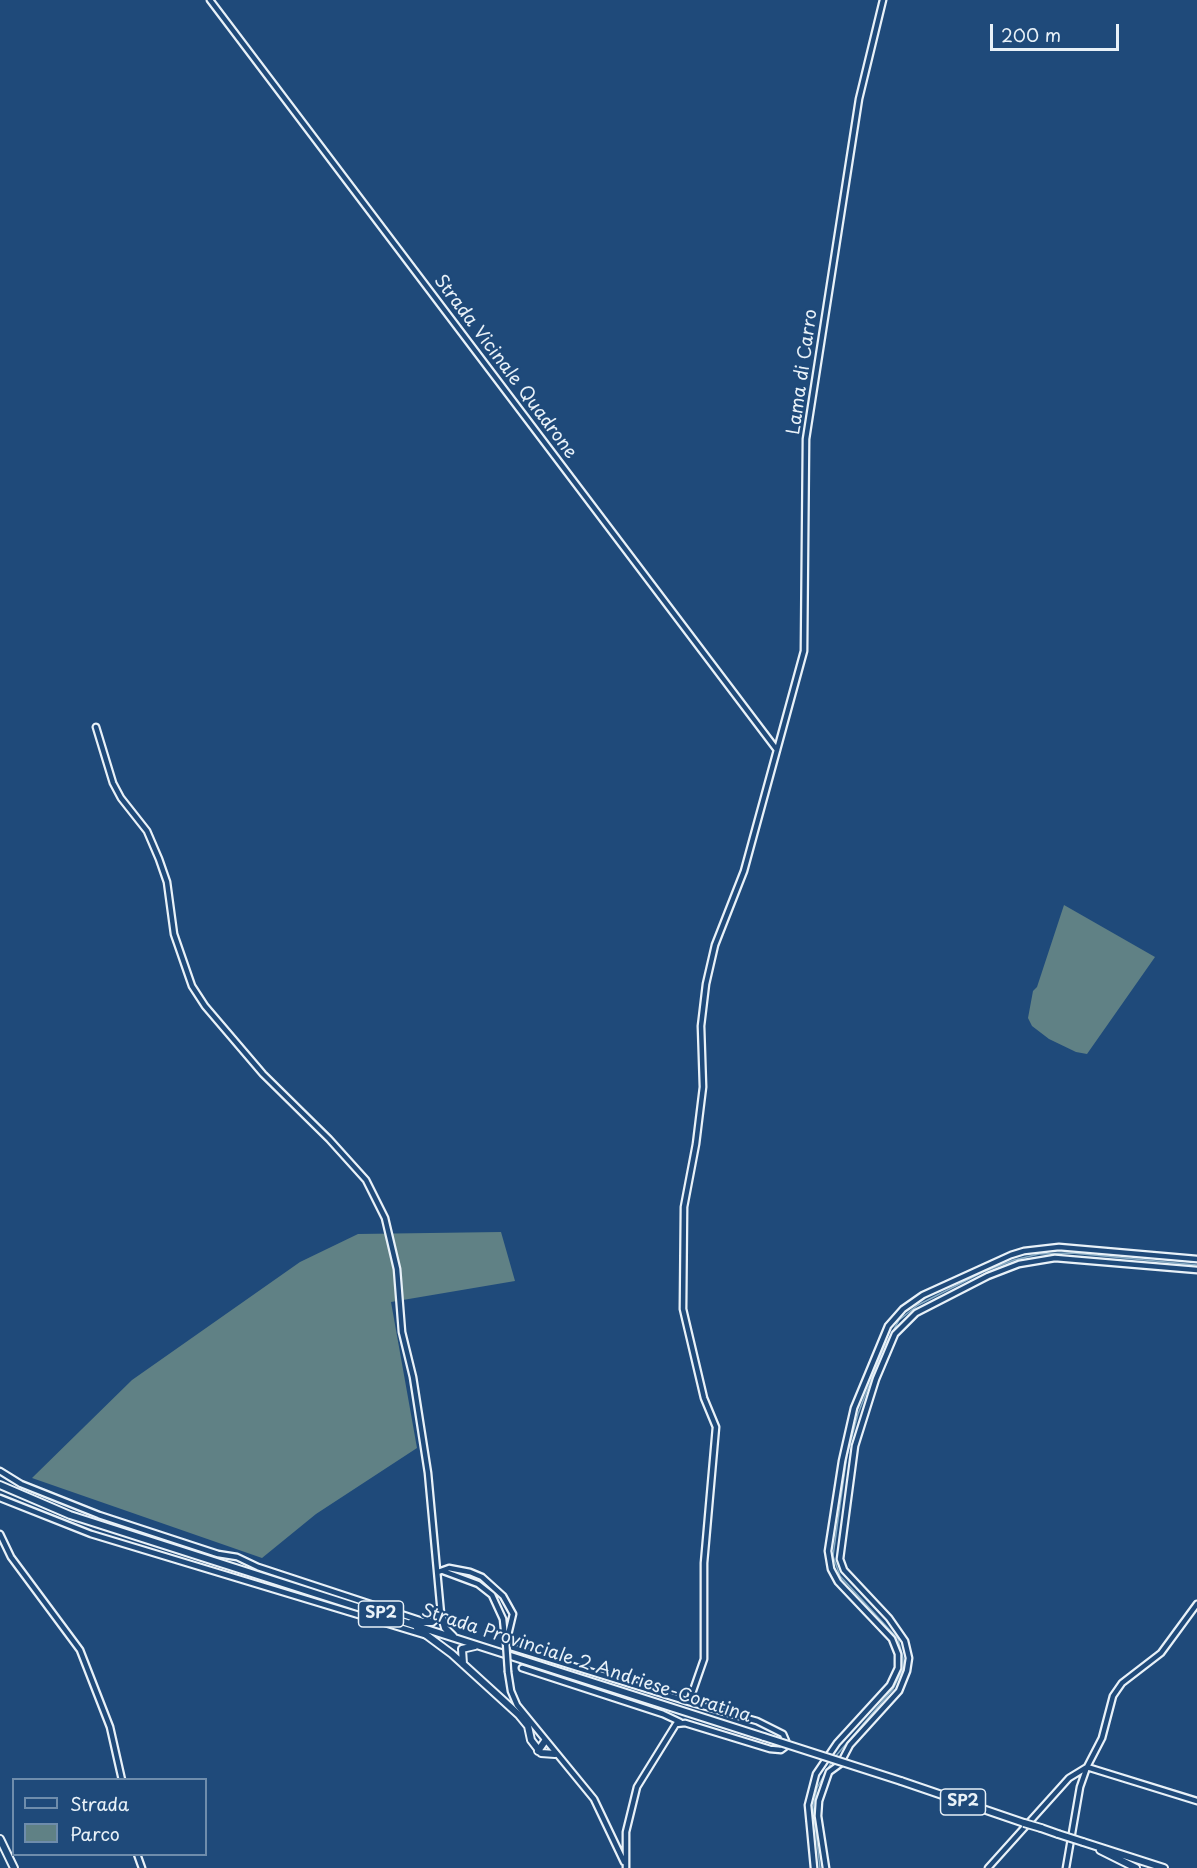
<!DOCTYPE html>
<style>
body{margin:0}
#map{position:relative;width:1197px;height:1868px;overflow:hidden;background:#1f4a7a;font-family:"Playpen Sans",sans-serif}
canvas{display:block}
.legend{position:absolute;left:12px;top:1778px;width:195px;height:78px;box-sizing:border-box;background:#1f4a7a;border:2px solid #6f8dac;margin:0;padding:8px 10px;list-style:none;font-size:18px;color:#e8f1f8}
.legend li{display:flex;align-items:center;gap:12px;height:30px}
.legend b{width:30px;border:2px solid #6f8dac}
.scale{position:absolute;left:990px;top:24px;width:129px;height:27px;box-sizing:border-box;border:3px solid #e8f1f8;border-top:0;padding-left:8px;font-size:18px;line-height:21px;white-space:nowrap;color:#e8f1f8;-webkit-text-stroke:4px #1f4a7a;paint-order:stroke}
</style>
<div id="map">
<canvas width="1197" height="1868"></canvas>
<ul class="legend">
<li><b style="height:8px;background:#1f4a7a"></b>Strada</li>
<li><b style="height:16px;background:#608185"></b>Parco</li>
</ul>
<div class="scale">200 m</div>
</div>
<script>
const g = document.querySelector('canvas').getContext('2d');
g.lineJoin = 'round';
function fillPath(path, color) { g.fillStyle = color; g.fill(path, 'evenodd'); }
const shape = rows => new Path2D(rows.map(r => 'M' + r).join(''));
function stroke(path, color, width, dash) { g.strokeStyle = color; g.lineWidth = width; g.lineCap = dash ? 'butt' : 'round'; g.setLineDash(dash || []); g.stroke(path); }
function write(font, color, halo, rows, align = 'center') {
  g.font = font + ' "Playpen Sans",sans-serif'; g.lineWidth = 4.5; g.setLineDash([]); g.textBaseline = 'middle'; g.strokeStyle = halo; g.fillStyle = color; for (const [text, x, y, turn = 0] of rows) {
    g.save(); g.translate(x, y); g.rotate((+turn || 0) * Math.PI / 180); g.textAlign = isNaN(turn) ? turn : align; if (halo) g.strokeText(text, 0, 0); g.fillText(text, 0, 0); g.restore();
  }
}
const green = shape([
 [1064,905,1155,957,1087,1054,1076,1052,1049,1039,1032,1026,1028,1018,1033,991,1037,987],
 [501,1232,515,1281,391,1302,417,1448,316,1514,262,1558,32,1478,132,1380,300,1262,358,1234]
]);
const stream = shape([
 [835,1757,893,1689,903,1669,903,1658,898,1639,840,1576,833,1556,847,1455,858,1414,883,1349,899,1320,918,1305,983,1272,1014,1260,1039,1254,1072,1253,1197,1265],
 [820,1868,813,1807,817,1788,832,1761]
]);
const minor = shape([
 [210,0,777,750],
 [96,727,113,783,121,798,147,831,159,859,167,882,174,934,192,986,205,1006,263,1074,329,1139,366,1180,385,1218,397,1269,402,1332,413,1377,428,1473,441,1614],
 [0,1471,21,1484,99,1515,218,1554,237,1557,258,1567,422,1621],
 [0,1498,91,1534,425,1635],
 [0,1534,11,1557,80,1650,110,1727,122,1780],
 [443,1571,478,1584,492,1595,503,1619,505,1639],
 [438,1572,449,1568,470,1572,482,1577,503,1596,513,1614,508,1635,511,1647,689,1702],
 [522,1668,663,1714,680,1722],
 [508,1672,511,1691,517,1705,594,1799,624,1862],
 [1087,1767,1197,1801],
 [137,1854,142,1868],
 [626,1868,626,1832,637,1787,676,1724,685,1723,770,1749,781,1750,785,1747,786,1741,783,1734,757,1721,689,1702,704,1659,704,1563,716,1427,704,1398,683,1309,684,1207,696,1144,703,1087,701,1026,706,984,715,945,744,871,804,651,806,439,859,99,883,0],
 [814,1868,808,1805,816,1774,837,1743,890,1685,898,1668,898,1654,892,1639,838,1582,831,1569,828,1551,842,1461,854,1408,888,1326,903,1309,923,1295,1011,1255,1024,1251,1059,1247,1197,1259],
 [826,1868,818,1816,819,1801,829,1772,840,1764,850,1745,899,1691,907,1671,909,1658,905,1641,889,1618,844,1570,840,1559,855,1446,876,1379,895,1334,916,1313,988,1276,1019,1264,1055,1258,1197,1270],
 [988,1868,1069,1778,1087,1767],
 [1066,1868,1080,1787,1087,1767,1102,1738,1113,1696,1122,1683,1161,1653,1197,1604]
]);
const major = shape([
 [0,1485,70,1515,764,1737],
 [441,1614,445,1628,453,1636],
 [412,1622,432,1622,441,1614],
 [417,1628,452,1654,519,1715,528,1726,531,1740,541,1753,555,1754],
 [463,1664,462,1649,475,1646],
 [538,1751,545,1741],
 [901,1781,1024,1823],
 [1041,1828,1058,1834],
 [0,1839,14,1868],
 [1083,1842,1164,1868],
 [1100,1850,1136,1868]
]);
const minorBridge = shape([
 [506,1642,508,1672]
]);
const majorBridge = shape([
 [764,1737,901,1781],
 [1024,1823,1041,1828],
 [1058,1834,1083,1842]
]);
const shields = [
 [381,1614,45],
 [963,1802,45]
];
const shieldNames = [
 ["SP2",381,1614],
 ["SP2",963,1802]
];
const streetNames = [
 ["Strada Vicinale Quadrone",505,367,53],
 ["Lama di Carro",803,372,-82],
 ["Strada Provinciale 2 Andriese-Coratina",586,1664,18]
];
fillPath(green, '#608185');
stroke(stream, '#86abc3', 1.5);
stroke(minor, '#e8f1f8', 9);
stroke(major, '#e8f1f8', 10);
stroke(minor, '#1f4a7a', 4.5);
stroke(major, '#1f4a7a', 6);
stroke(minorBridge, '#e8f1f8', 9, []);
stroke(majorBridge, '#e8f1f8', 10, []);
stroke(minorBridge, '#1f4a7a', 4.5);
stroke(majorBridge, '#1f4a7a', 6);
for (const [x, y, w] of shields) { const box = new Path2D(); box.roundRect(x - w / 2, y - 13, w, 26, 4.5); g.fillStyle = '#1f4a7a'; g.fill(box); stroke(box, '#e8f1f8', 1.5); }
write('bold 16px', '#e8f1f8', null, shieldNames);
write('18px', '#e8f1f8', '#1f4a7a', streetNames);
</script>
